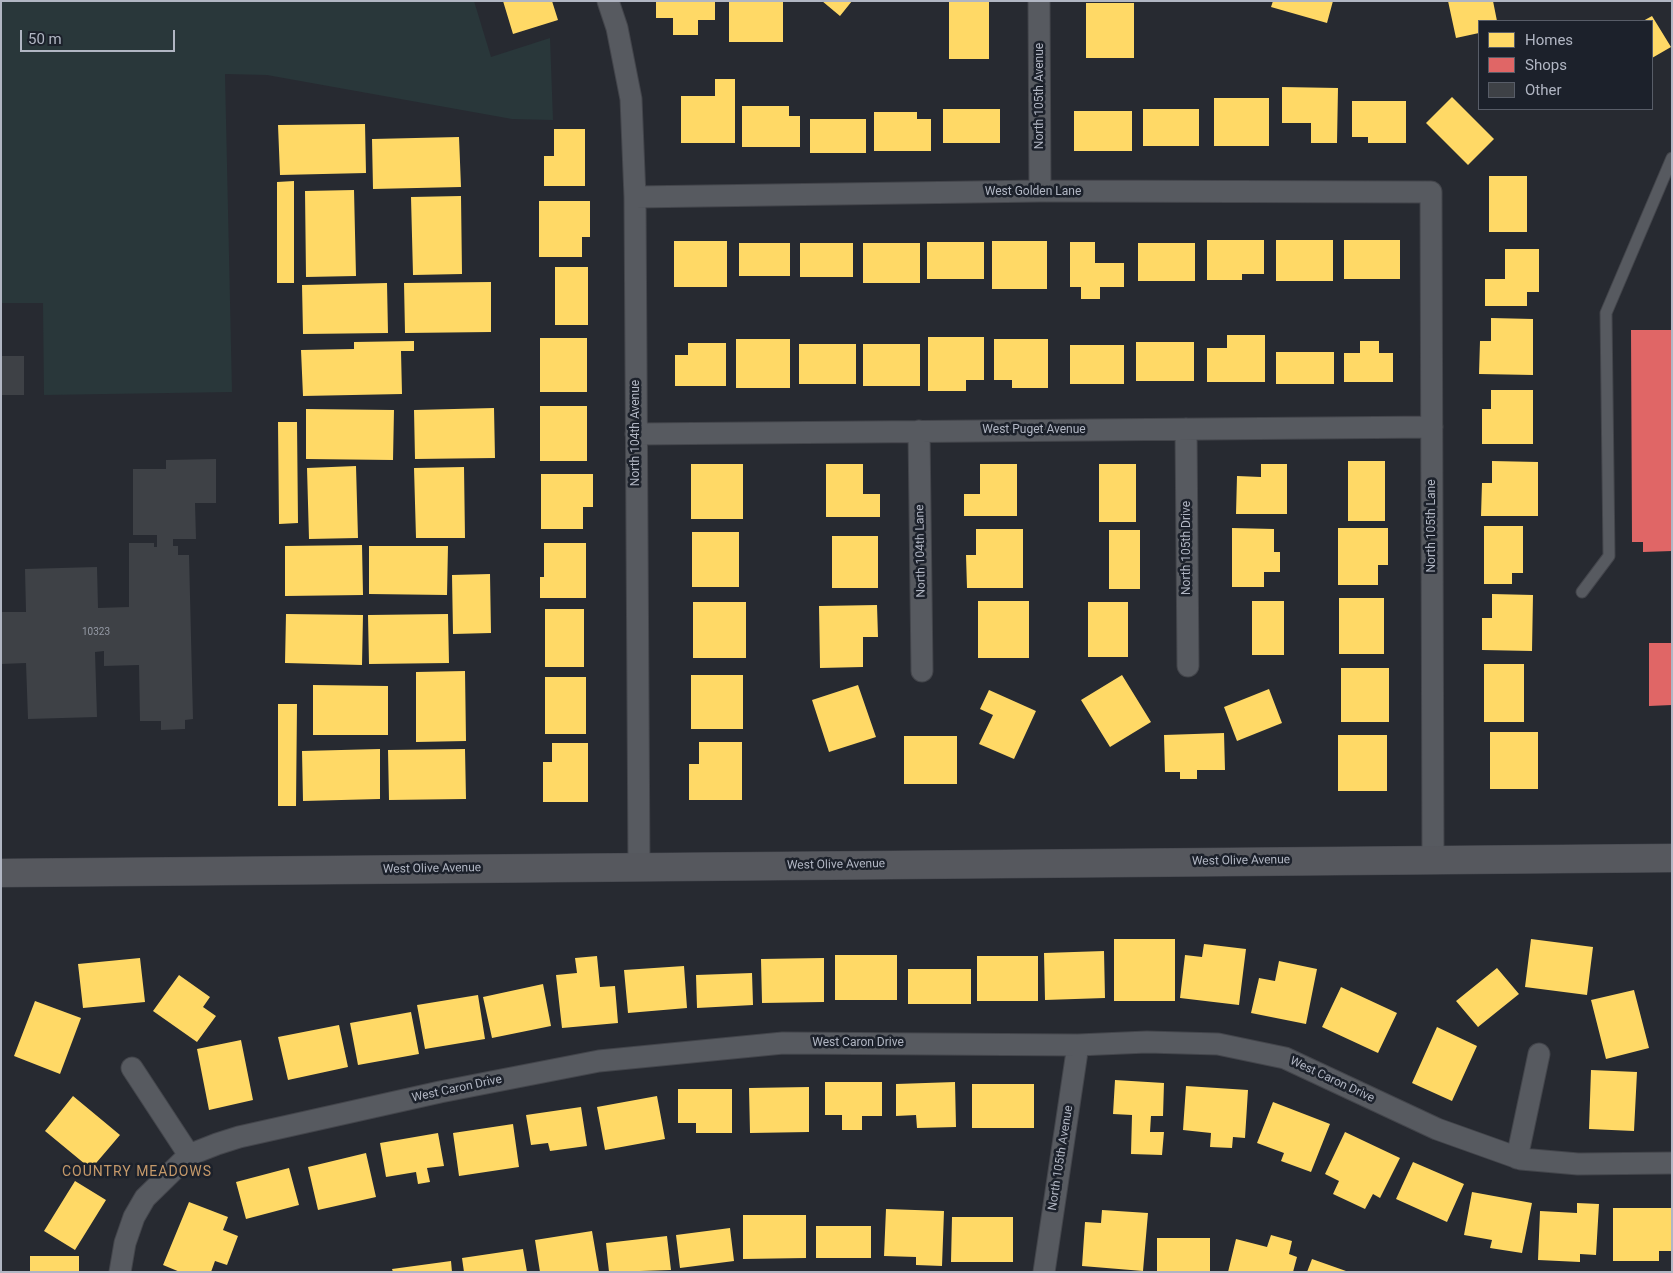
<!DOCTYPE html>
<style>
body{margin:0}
#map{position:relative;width:1673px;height:1273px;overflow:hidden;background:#272a31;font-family:Roboto,sans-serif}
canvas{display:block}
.frame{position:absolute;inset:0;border:2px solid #b1b6c3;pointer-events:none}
.legend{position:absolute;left:1478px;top:20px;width:175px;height:90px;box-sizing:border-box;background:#1c212b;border:1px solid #585d68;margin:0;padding:6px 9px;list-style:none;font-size:15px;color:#b1b6c3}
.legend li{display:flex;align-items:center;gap:10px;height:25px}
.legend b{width:25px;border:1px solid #585d68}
.scale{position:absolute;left:20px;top:30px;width:155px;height:22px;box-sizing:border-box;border:2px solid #b1b6c3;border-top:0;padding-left:6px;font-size:15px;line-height:18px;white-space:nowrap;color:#b1b6c3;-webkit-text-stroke:4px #1c212b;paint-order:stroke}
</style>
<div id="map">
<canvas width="1673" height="1273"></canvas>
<div class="frame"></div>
<ul class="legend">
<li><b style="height:14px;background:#ffd966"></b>Homes</li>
<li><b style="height:14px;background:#e06666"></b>Shops</li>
<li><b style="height:14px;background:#3e4146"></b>Other</li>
</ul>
<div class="scale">50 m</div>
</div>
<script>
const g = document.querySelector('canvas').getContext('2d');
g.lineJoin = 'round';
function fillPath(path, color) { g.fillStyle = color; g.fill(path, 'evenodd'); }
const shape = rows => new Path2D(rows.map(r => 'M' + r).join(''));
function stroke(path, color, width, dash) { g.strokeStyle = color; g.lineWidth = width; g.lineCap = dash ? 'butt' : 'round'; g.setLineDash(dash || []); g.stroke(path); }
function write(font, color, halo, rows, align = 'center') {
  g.font = font + ' Roboto,sans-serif'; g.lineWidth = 5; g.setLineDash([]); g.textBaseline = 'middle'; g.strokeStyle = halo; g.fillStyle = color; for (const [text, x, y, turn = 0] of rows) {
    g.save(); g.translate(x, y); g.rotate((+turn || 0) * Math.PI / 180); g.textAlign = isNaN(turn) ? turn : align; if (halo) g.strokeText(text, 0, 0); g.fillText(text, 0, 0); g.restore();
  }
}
const green = shape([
 [1,1,474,1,491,57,550,38,553,120,512,119,267,75,225,74,232,392,44,395,43,303,1,303]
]);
const homes = shape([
 [503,1,552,1,558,20,513,34],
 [656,1,715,1,715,20,698,20,698,35,673,35,673,18,656,18],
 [729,1,783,1,783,42,729,42],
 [822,1,852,1,840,16],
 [949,1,989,1,989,59,949,59],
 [1273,1,1333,1,1327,23,1271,7],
 [1448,1,1493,1,1497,21,1479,21,1479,33,1456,38],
 [1086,3,1134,3,1134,58,1086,58],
 [1652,16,1671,47,1652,58,1652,21,1643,21],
 [715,79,735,79,735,143,681,143,681,96,715,96],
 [1282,87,1338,88,1337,143,1311,143,1311,123,1282,123],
 [1452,97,1494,139,1468,165,1426,123],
 [1214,98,1269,98,1269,146,1214,146],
 [1352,101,1406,101,1406,143,1368,143,1368,137,1352,137],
 [742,106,789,106,789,116,800,116,800,147,742,147],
 [943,109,1000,109,1000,143,943,143],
 [1143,109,1199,109,1199,146,1143,146],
 [1074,111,1132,111,1132,151,1074,151],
 [874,112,917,112,917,119,931,119,931,151,874,151],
 [810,119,866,119,866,153,810,153],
 [365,124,366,173,280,175,278,125],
 [554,129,585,129,585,186,544,186,544,156,554,156],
 [459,137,461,187,373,189,372,139],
 [1489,176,1527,176,1527,232,1489,232],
 [294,181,294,283,277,283,277,182],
 [354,190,356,276,306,277,305,191],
 [461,196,462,274,413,275,411,197],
 [539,201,590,201,590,237,582,237,582,257,539,257],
 [1207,240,1264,240,1264,274,1242,274,1242,280,1207,280],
 [1276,240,1333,240,1333,281,1276,281],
 [1344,240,1400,240,1400,279,1344,279],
 [674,241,727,241,727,287,674,287],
 [992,241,1047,241,1047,289,992,289],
 [927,242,984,242,984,279,927,279],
 [1070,242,1095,242,1095,263,1124,263,1124,287,1100,287,1100,299,1081,299,1081,287,1070,287],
 [739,243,790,243,790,276,739,276],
 [800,243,853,243,853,277,800,277],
 [863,243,920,243,920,283,863,283],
 [1138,243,1195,243,1195,281,1138,281],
 [1505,249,1539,249,1539,292,1527,292,1527,306,1485,306,1485,279,1505,279],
 [555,267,588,267,588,325,555,325],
 [491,282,491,332,405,333,404,283],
 [387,283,388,333,303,334,302,285],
 [1491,318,1533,319,1533,375,1479,374,1480,341,1491,341],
 [1227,335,1265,335,1265,382,1207,382,1207,348,1227,348],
 [928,337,984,337,984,380,966,380,966,391,928,391],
 [540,338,587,338,587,392,540,392],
 [736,339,790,339,790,388,736,388],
 [994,339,1048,339,1048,388,1012,388,1012,380,994,380],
 [414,341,414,351,401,351,402,394,303,396,301,350,354,349,354,342],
 [1360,341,1379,341,1379,353,1393,353,1393,382,1344,382,1344,353,1360,353],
 [1136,342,1194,342,1194,381,1136,381],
 [688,343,726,343,726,386,675,386,675,355,688,355],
 [799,344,856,344,856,384,799,384],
 [863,344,920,344,920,386,863,386],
 [1070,345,1124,345,1124,384,1070,384],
 [1276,352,1334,352,1334,384,1276,384],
 [1491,390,1533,390,1533,444,1482,444,1482,409,1491,409],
 [540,406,587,406,587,461,540,461],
 [494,408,495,458,415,459,414,410],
 [306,409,394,410,393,460,306,459],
 [278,422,297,422,298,523,279,524],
 [1348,461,1385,461,1385,521,1348,521],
 [1492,461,1538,462,1538,516,1481,516,1482,483,1492,483],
 [691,464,743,464,743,519,691,519],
 [826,464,863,464,863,494,880,494,880,517,826,517],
 [980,464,1017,464,1017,516,964,516,964,494,980,494],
 [1099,464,1136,464,1136,522,1099,522],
 [1261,464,1287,464,1287,514,1236,514,1237,476,1261,477],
 [356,466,358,538,309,539,307,468],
 [464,467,465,538,416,538,414,468],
 [541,474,593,474,593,507,583,507,583,529,541,529],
 [1484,526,1523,526,1523,573,1512,573,1512,584,1484,584],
 [1232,528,1274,529,1274,552,1280,552,1280,572,1264,572,1264,587,1232,587],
 [1338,528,1388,528,1388,565,1378,565,1378,585,1338,585],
 [976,529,1023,529,1023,588,967,588,966,555,976,555],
 [1109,530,1140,530,1140,589,1109,589],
 [692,532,739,532,739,587,692,587],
 [832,536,878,536,878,588,832,588],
 [544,543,586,543,586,598,540,598,540,577,544,577],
 [362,545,363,595,285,596,285,546],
 [369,546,448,546,447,595,369,594],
 [490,574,491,633,453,634,452,575],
 [1492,594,1533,595,1532,651,1482,650,1482,618,1492,618],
 [1339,598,1384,598,1384,654,1339,654],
 [978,601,1029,601,1029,658,978,658],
 [1252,601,1284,601,1284,655,1252,655],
 [693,602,746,602,746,658,693,658],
 [1088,602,1128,602,1128,657,1088,657],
 [877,605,878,637,863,637,863,667,820,668,819,606],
 [545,609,584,609,584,667,545,667],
 [286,614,363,615,362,665,285,663],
 [448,614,449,663,369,664,368,615],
 [1484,664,1524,664,1524,722,1484,722],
 [1341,668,1389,668,1389,722,1341,722],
 [465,671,466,741,416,742,416,672],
 [691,675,743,675,743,729,691,729],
 [1122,675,1151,722,1110,747,1081,700],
 [545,677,586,677,586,734,545,734],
 [313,685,388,686,388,735,313,735],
 [858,685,876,737,829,752,812,700],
 [1269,689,1282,723,1237,741,1224,707],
 [989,690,1036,711,1014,759,979,744,993,715,980,709],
 [278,704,297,704,296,806,278,806],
 [1490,732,1538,732,1538,789,1490,789],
 [1224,733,1225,770,1197,770,1197,779,1180,779,1180,772,1165,772,1164,735],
 [1338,735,1387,735,1387,791,1338,791],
 [904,736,957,736,957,784,904,784],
 [699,742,742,742,742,800,689,800,689,764,699,764],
 [552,743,588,743,588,802,543,802,543,762,552,762],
 [380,749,380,799,303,801,302,751],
 [465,749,466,799,389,800,388,750],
 [1114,939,1175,939,1175,1001,1114,1001],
 [1531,939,1593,947,1587,995,1525,987],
 [1204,944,1246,949,1239,1005,1180,998,1185,955,1202,957],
 [1104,951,1105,998,1045,1000,1044,953],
 [835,955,897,955,897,1000,835,1000],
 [597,956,600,987,615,986,618,1023,562,1028,556,975,577,973,575,958],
 [977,956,1038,956,1038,1001,977,1001],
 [140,958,145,1002,83,1008,78,964],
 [824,958,824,1002,762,1003,761,959],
 [1279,961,1317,969,1306,1024,1251,1013,1259,978,1275,981],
 [684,966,687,1008,628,1013,624,970],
 [1497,968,1519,994,1478,1027,1456,1001],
 [908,969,971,969,971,1004,908,1004],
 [752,973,753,1005,697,1008,696,975],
 [179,975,210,997,203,1007,216,1016,197,1042,153,1011],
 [543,984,551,1026,492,1038,483,997],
 [1341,987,1397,1013,1378,1053,1322,1027],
 [1634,990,1649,1048,1606,1059,1591,1000],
 [478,995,485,1039,425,1049,417,1005],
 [35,1001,81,1018,60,1074,14,1056],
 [411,1012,419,1054,358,1065,350,1023],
 [339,1025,348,1067,288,1080,278,1037],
 [1437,1027,1477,1046,1452,1101,1412,1083],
 [241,1040,253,1100,209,1110,197,1049],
 [1591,1070,1637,1072,1634,1131,1589,1129],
 [1115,1080,1164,1083,1163,1116,1151,1116,1150,1132,1164,1132,1162,1155,1131,1154,1132,1115,1113,1114],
 [825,1082,882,1082,882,1116,862,1116,862,1130,842,1130,842,1115,825,1115],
 [955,1082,956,1127,917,1128,916,1115,896,1116,896,1084],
 [972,1084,1034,1084,1034,1128,972,1128],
 [1186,1086,1248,1090,1245,1138,1233,1137,1232,1148,1210,1147,1211,1133,1183,1130],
 [809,1087,809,1132,750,1133,749,1088],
 [678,1089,732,1089,732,1133,696,1133,696,1123,678,1123],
 [73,1096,120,1135,91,1169,45,1131],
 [657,1096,665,1139,605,1150,597,1107],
 [1273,1102,1330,1124,1311,1172,1281,1161,1284,1153,1257,1143],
 [581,1107,587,1146,550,1151,548,1143,531,1145,526,1115],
 [513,1124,519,1167,459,1176,453,1133],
 [1345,1132,1400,1158,1380,1198,1373,1194,1365,1209,1333,1194,1339,1181,1325,1174],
 [438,1133,444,1166,427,1168,430,1182,418,1184,416,1172,386,1177,380,1143],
 [366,1153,376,1197,318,1210,308,1167],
 [1413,1162,1464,1184,1447,1222,1396,1199],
 [289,1168,299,1205,246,1219,236,1182],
 [75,1181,106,1200,75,1250,44,1231],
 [1472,1192,1532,1203,1522,1253,1490,1248,1492,1240,1464,1235],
 [189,1202,228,1217,223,1230,238,1236,227,1265,215,1261,211,1272,180,1272,163,1265],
 [1577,1203,1599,1204,1596,1255,1580,1254,1580,1262,1538,1260,1540,1211,1577,1213],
 [1613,1208,1672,1208,1672,1251,1659,1251,1659,1261,1613,1261],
 [886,1209,944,1211,942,1266,916,1265,916,1257,884,1256],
 [1102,1210,1148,1213,1143,1271,1082,1266,1085,1222,1101,1223],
 [743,1215,806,1215,806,1258,743,1259],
 [952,1217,1013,1217,1013,1262,951,1262],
 [816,1226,871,1226,871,1258,816,1258],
 [730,1228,734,1261,680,1268,676,1235],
 [592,1231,599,1272,540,1272,535,1240],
 [1271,1235,1292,1241,1289,1254,1297,1257,1293,1272,1228,1272,1236,1239,1267,1247],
 [667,1236,671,1270,609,1272,606,1243],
 [1157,1238,1210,1238,1210,1272,1157,1272],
 [523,1249,527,1272,464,1272,462,1258],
 [30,1256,79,1256,79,1272,30,1272],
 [1312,1259,1346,1271,1346,1272,1307,1272],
 [451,1261,452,1272,393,1272,392,1269]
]);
const shops = shape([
 [1631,330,1672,330,1672,551,1643,552,1643,542,1632,542],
 [1649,643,1672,643,1672,705,1649,706]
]);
const building = shape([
 [1,356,24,356,24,395,1,395],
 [216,459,216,503,195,503,196,539,173,539,173,546,178,546,178,555,189,555,193,719,185,720,185,729,161,730,161,721,140,721,139,665,104,666,104,651,95,652,97,717,28,719,26,663,1,664,1,612,26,612,25,569,97,567,98,608,129,607,129,543,154,543,154,547,157,547,157,535,133,535,133,469,166,469,166,460]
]);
const service = shape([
 [1582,592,1609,556,1606,313,1672,158]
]);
const minor = shape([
 [608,1,617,28,631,99,635,197,639,867],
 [1039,1,1040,191],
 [635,197,1040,191,1431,192,1433,860],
 [1186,429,1188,666],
 [919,431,922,671],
 [636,434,1432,427],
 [132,1068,189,1155],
 [1517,1158,1539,1054],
 [120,1272,125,1243,134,1217,145,1198,189,1155,217,1144,239,1137,440,1092,599,1061,783,1043,1078,1045,1147,1042,1218,1044,1285,1058,1437,1129,1521,1159,1578,1164,1672,1163],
 [1044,1272,1078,1045]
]);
const secondary = shape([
 [1,873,1672,858]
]);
const numberNames = [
 ["10323",96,632]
];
const streetNames = [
 ["North 105th Avenue",1040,96,-90],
 ["West Golden Lane",1033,192],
 ["West Puget Avenue",1034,430],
 ["North 104th Avenue",636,433,-90],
 ["North 105th Lane",1432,526,-90],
 ["North 105th Drive",1187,548,-90],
 ["North 104th Lane",921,551,-91],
 ["West Olive Avenue",1241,861,-1],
 ["West Olive Avenue",836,865,-1],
 ["West Olive Avenue",432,869,-1],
 ["West Caron Drive",858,1043],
 ["West Caron Drive",1332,1080,25],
 ["West Caron Drive",457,1089,-12],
 ["North 105th Avenue",1061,1158,-81]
];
const neighbourhoodNames = [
 ["COUNTRY MEADOWS",137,1172]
];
fillPath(green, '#29373a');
fillPath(homes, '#ffd966');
fillPath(shops, '#e06666');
fillPath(building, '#3e4146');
stroke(service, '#43454b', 13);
stroke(minor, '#43454b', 23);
stroke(secondary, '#45474e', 29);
stroke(service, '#575a60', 11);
stroke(minor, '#575a60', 21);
stroke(secondary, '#56585e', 28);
write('10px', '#9499a4', null, numberNames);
write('12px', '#b1b6c3', '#1c212b', streetNames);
g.letterSpacing = '1px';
write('14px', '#c5996a', '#1c212b', neighbourhoodNames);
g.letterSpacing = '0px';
</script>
